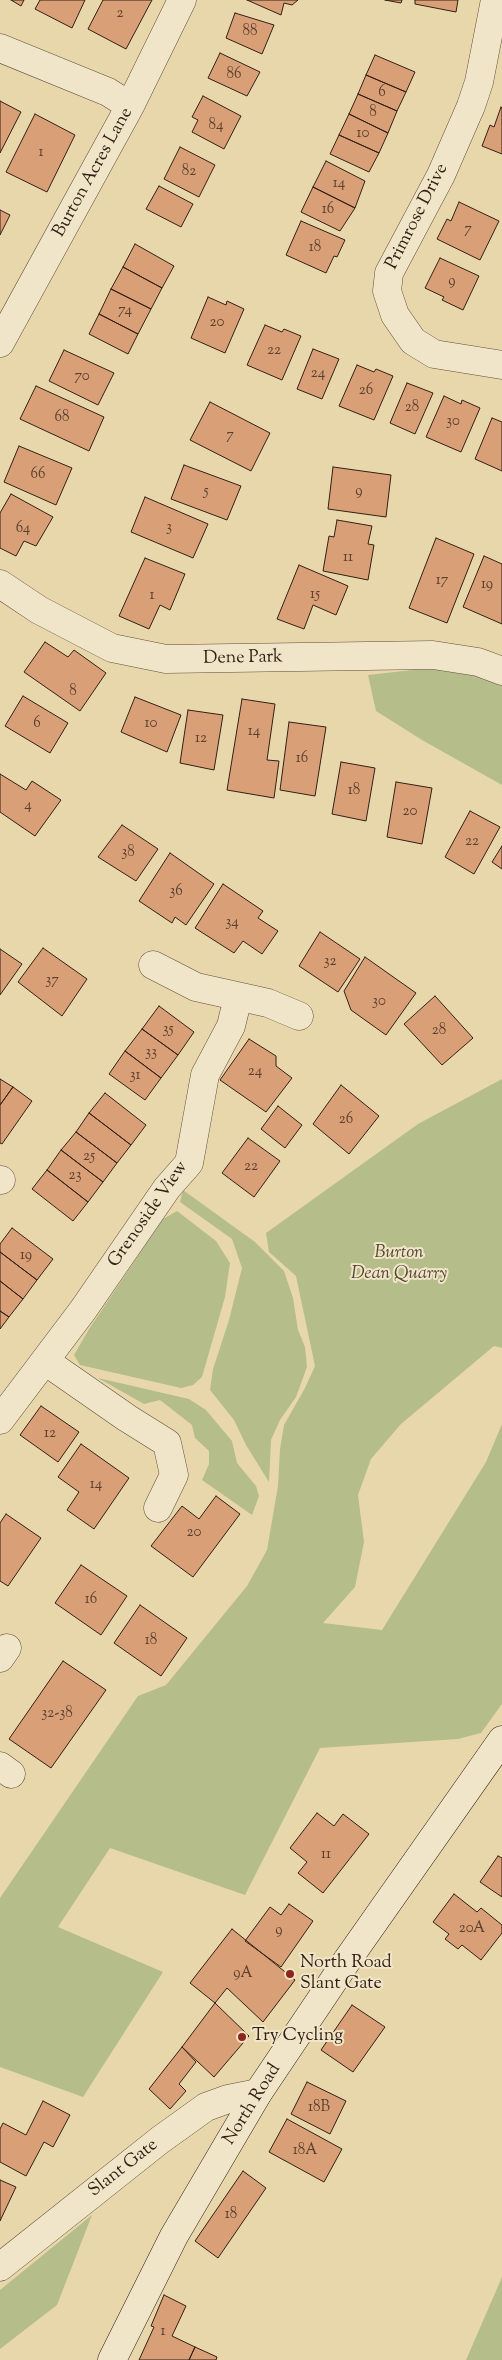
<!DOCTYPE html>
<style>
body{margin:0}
canvas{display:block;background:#e8d7ab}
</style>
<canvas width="502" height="2360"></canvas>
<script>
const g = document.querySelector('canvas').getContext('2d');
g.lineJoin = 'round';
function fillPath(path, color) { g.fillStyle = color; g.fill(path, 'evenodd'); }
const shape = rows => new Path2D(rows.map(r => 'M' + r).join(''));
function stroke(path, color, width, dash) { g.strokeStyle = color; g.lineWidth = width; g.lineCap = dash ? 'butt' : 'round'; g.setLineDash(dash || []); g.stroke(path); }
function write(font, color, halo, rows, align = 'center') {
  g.font = font + ' "Sorts Mill Goudy",serif'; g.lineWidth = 4; g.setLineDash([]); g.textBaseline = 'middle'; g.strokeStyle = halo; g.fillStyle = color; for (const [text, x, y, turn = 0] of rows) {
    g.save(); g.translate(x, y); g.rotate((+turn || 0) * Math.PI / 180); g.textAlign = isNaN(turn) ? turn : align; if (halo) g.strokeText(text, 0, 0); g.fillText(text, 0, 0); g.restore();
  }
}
const green = shape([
 [430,668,484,673,502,682,502,785,422,740,376,711,368,675],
 [502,1079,502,1348,494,1346,401,1424,371,1459,358,1495,364,1542,355,1587,323,1623,382,1630,486,1462,502,1424,502,1704,481,1733,458,1739,320,1748,245,1895,110,1848,58,1927,163,1972,83,2097,0,2067,0,1898,138,1696,166,1685,247,1586,267,1550,278,1486,280,1449,284,1425,305,1388,315,1366,296,1276,269,1252,266,1233,418,1124],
 [183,1190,255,1242,284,1271,293,1298,298,1330,305,1347,307,1367,296,1397,280,1420,271,1440,269,1482,246,1445,234,1420,210,1390,213,1369,229,1320,242,1268,232,1239,180,1202],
 [177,1211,216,1241,230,1263,225,1297,202,1377,193,1385,181,1388,80,1365,74,1355,89,1329,163,1219],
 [98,1378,189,1399,206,1410,232,1441,237,1463,256,1486,259,1496,252,1515,202,1480,209,1464,209,1451,195,1438,192,1425,160,1400,144,1404],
 [92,2215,57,2305,0,2349,0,2290],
 [502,2277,502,2360,466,2360]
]);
const building = shape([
 [11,0,24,0,21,6,11,0],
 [40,0,85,0,72,28,35,9,40,0],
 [103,0,152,0,126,49,88,29,103,0],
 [247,0,298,0,292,5,284,3,281,15,247,0],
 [385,0,402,0,401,3,385,0],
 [415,0,458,0,456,12,415,4,415,0],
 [235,13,274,25,262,54,226,38,235,13],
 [220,53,260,72,247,96,208,78,220,53],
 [375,55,415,72,406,92,366,75,375,55],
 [366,75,406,92,397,111,358,94,366,75],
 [358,94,397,111,388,133,349,114,358,94],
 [203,96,241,116,224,149,192,132,198,120,192,117,203,96],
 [0,101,21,112,0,153,0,101],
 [501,107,502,108,502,154,482,146,490,125,494,127,501,107],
 [35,114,75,135,47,192,6,172,35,114],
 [349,114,388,133,379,153,339,135,349,114],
 [339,135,379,153,369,172,330,154,339,135],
 [180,147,215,165,199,197,164,179,180,147],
 [326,161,365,181,355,208,313,187,326,161],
 [159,186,193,204,181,227,146,209,159,186],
 [313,187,355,208,340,231,301,212,313,187],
 [459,202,499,221,480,260,437,239,447,219,451,221,459,202],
 [0,210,10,215,0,235,0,210],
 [301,221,345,240,337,257,334,256,326,273,286,255,301,221],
 [135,244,174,266,162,288,123,267,135,244],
 [440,258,479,276,463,310,442,300,444,297,425,288,440,258],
 [123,267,162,288,151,309,111,289,123,267],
 [111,289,151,309,138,334,99,314,111,289],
 [208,297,226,305,227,301,244,309,225,353,191,338,208,297],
 [99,314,138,334,128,354,89,334,99,314],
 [265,325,282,332,284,329,301,336,282,380,247,365,265,325],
 [313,349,339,359,322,399,297,389,313,349],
 [64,350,114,373,98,405,49,381,64,350],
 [357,365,374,372,376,369,393,376,374,420,339,406,357,365],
 [407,383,433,393,415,434,390,423,407,383],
 [36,386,104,417,89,451,20,419,36,386],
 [444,396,461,404,462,400,480,408,461,452,426,437,444,396],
 [210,402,270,433,251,471,190,440,210,402],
 [492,418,502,422,502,471,475,459,492,418],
 [19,446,72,468,56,505,4,482,19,446],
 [184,465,241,486,227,520,171,499,184,465],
 [333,467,391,475,386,517,328,509,333,467],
 [11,494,53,517,36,546,24,541,16,556,0,548,0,513,11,494],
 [145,497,208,524,193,558,131,532,145,497],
 [337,520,372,526,368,544,374,545,368,580,323,571,329,536,334,537,337,520],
 [436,538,474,554,447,623,409,608,436,538],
 [484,556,502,564,502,624,463,607,484,556],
 [145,558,185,574,170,610,160,605,149,629,119,616,145,558],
 [299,565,348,586,336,615,313,605,304,629,277,619,299,565],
 [45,642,68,657,74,650,106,673,80,711,24,672,45,642],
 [23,696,68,723,50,753,5,726,23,696],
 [135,697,181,715,167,752,121,732,135,697],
 [242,699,275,704,267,760,279,761,274,798,227,790,242,699],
 [188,710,223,715,214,770,180,763,188,710],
 [289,722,326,727,315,796,280,790,289,722],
 [341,762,375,768,366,821,332,814,341,762],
 [0,774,26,790,32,781,61,800,35,836,0,812,0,774],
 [396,782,432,788,422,844,387,837,396,782],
 [470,811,500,827,474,874,445,857,470,811],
 [122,825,158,849,136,881,98,857,122,825],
 [502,846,502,869,492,862,502,846],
 [170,853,214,884,186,925,175,917,172,923,139,901,170,853],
 [223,884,263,911,258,918,278,931,262,954,243,941,234,953,195,928,223,884],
 [320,932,360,959,338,992,299,966,320,932],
 [43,948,87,979,62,1016,18,982,43,948],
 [0,949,22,964,0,995,0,949],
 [365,957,416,993,386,1035,351,1010,344,991,365,957],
 [435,996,473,1038,442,1065,404,1024,435,996],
 [159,1006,194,1032,178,1055,142,1029,159,1006],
 [142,1029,178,1055,161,1078,125,1051,142,1029],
 [249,1039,276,1056,276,1066,292,1078,266,1112,220,1080,249,1039],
 [125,1051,161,1078,145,1100,109,1074,125,1051],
 [0,1079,13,1087,0,1105,0,1079],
 [341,1085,379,1116,349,1154,313,1124,341,1085],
 [13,1087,32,1101,2,1144,0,1143,0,1105,13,1087],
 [105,1093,146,1125,131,1145,89,1113,105,1093],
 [278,1106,302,1125,285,1148,261,1129,278,1106],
 [89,1113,131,1145,117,1163,76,1132,89,1113],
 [76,1132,117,1163,103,1182,61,1150,76,1132],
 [248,1138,280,1161,254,1197,222,1173,248,1138],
 [61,1150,103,1182,88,1202,47,1170,61,1150],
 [47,1170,88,1202,73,1221,32,1189,47,1170],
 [12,1228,53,1259,37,1280,0,1252,0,1244,12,1228],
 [0,1252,37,1280,23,1299,0,1281,0,1252],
 [0,1281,23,1299,9,1317,0,1311,0,1281],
 [0,1311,9,1317,0,1329,0,1311],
 [41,1406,79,1432,58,1462,20,1435,41,1406],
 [81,1444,129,1478,94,1529,67,1510,79,1492,58,1477,81,1444],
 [216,1496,240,1514,193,1577,151,1546,182,1506,199,1519,216,1496],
 [6,1514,41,1538,8,1586,0,1581,0,1523,6,1514],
 [81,1565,127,1596,101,1635,55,1603,81,1565],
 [140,1605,187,1638,161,1676,114,1643,140,1605],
 [63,1661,106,1690,51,1768,9,1739,63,1661],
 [317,1813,334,1826,343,1814,369,1834,323,1893,298,1873,307,1862,290,1848,317,1813],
 [498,1856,502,1858,502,1897,480,1882,498,1856],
 [454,1894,477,1912,481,1908,502,1925,502,1933,481,1960,462,1945,458,1949,445,1939,449,1934,433,1922,454,1894],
 [289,1904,313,1921,281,1967,245,1941,270,1907,281,1915,289,1904],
 [232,1929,295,1980,263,2022,227,1988,215,2003,190,1983,232,1929],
 [215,2003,249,2036,214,2077,182,2047,215,2003],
 [352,2005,385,2027,353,2072,321,2050,352,2005],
 [182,2047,196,2062,179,2084,186,2091,170,2109,149,2089,182,2047],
 [307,2082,346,2101,330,2134,291,2114,307,2082],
 [43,2101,70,2115,53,2147,44,2142,26,2176,0,2162,0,2129,3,2123,26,2135,43,2101],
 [287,2119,342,2149,324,2182,269,2152,287,2119],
 [243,2171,266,2188,218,2258,195,2241,243,2171],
 [0,2180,16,2187,0,2221,0,2180],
 [164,2295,186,2306,172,2336,195,2347,189,2360,139,2360,154,2327,151,2326,164,2295],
 [195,2347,217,2357,216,2360,189,2360,195,2347]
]);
const minor = shape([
 [495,0,479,82,471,106,441,175,389,273,387,291,395,315,413,341,434,354,502,365],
 [0,48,108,92,130,106],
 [0,343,130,106,182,0],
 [0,584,39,610,112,648,166,659,433,655,478,662,502,671],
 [153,965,196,987,268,1003,299,1016],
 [0,1180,1,1180],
 [45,1361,127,1418,167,1443,174,1475,158,1508],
 [0,1420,83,1310,167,1188,189,1163,205,1075,231,1026,238,997],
 [0,1658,7,1648],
 [0,1766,11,1774]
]);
const tertiary = shape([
 [0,2267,160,2140,206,2107,228,2099,258,2093]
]);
const secondary = shape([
 [112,2360,174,2236,258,2093,348,1959,502,1740]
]);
const markers = [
 [290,1974,5,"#8f2418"],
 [242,2037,5,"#8f2418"]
];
const numberNames = [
 ["2",120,14],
 ["88",250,32],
 ["86",234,75],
 ["6",382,93],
 ["8",373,113],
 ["84",216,126],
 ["10",363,134],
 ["1",41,153],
 ["82",189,172],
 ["14",339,184],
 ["16",328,210],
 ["7",468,230],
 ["18",315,248],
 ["9",452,282],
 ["74",125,311],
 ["20",217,323],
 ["22",274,351],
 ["24",318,374],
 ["70",82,377],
 ["26",366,391],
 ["28",412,408],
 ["68",62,418],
 ["30",453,422],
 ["7",230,436],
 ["66",38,475],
 ["5",206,492],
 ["9",359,492],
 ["3",169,528],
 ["64",23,529],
 ["11",348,558],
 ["17",442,581],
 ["19",487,585],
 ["15",315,595],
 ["1",152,596],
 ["8",73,692],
 ["6",37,724],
 ["10",151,724],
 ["14",254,732],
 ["12",201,739],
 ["16",302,759],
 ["18",354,791],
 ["4",28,806],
 ["20",410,812],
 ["22",472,842],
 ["38",128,853],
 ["36",176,892],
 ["34",232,923],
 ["32",330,962],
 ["37",52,981],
 ["30",379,1002],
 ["35",168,1030],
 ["28",439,1031],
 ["33",151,1053],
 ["24",255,1072],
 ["31",135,1076],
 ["26",346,1120],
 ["25",89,1157],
 ["22",251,1167],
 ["23",75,1176],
 ["19",26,1256],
 ["12",50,1434],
 ["14",96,1485],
 ["20",194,1533],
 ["16",91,1600],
 ["18",151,1641],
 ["32-38",57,1714],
 ["11",326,1855],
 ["20A",472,1929],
 ["9",279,1931],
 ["9A",243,1974],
 ["18B",319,2108],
 ["18A",305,2151],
 ["18",231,2215],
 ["1",163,2332]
];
const streetNames = [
 ["Burton Acres Lane",94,173,-61],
 ["Primrose Drive",418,217,-63],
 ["Dene Park",243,659,-1],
 ["Grenoside View",149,1215,-55],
 ["North Road",253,2105,-58],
 ["Slant Gate",124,2169,-38]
];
const parkNames = [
 ["Burton",399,1254],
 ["Dean Quarry",399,1275]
];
const poiNames = [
 ["North Road",300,1964],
 ["Slant Gate",300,1985],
 ["Try Cycling",252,2037]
];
fillPath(green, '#b5be8a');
fillPath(building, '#d99f77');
stroke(building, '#332015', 1);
stroke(minor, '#604e3a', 29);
stroke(tertiary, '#604e3a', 29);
stroke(secondary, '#332015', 29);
stroke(minor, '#f0e5c8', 28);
stroke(tertiary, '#f0e5c8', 28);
stroke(secondary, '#f0e5c8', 28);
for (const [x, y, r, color] of markers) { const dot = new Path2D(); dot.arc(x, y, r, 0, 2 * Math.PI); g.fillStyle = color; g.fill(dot); stroke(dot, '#f0e5c8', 2); }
write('15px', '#5c402e', null, numberNames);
write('18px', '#332015', '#f0e5c8', streetNames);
write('italic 18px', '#544832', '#f0e5c8', parkNames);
write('18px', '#332015', '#f0e5c8', poiNames, 'left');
</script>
